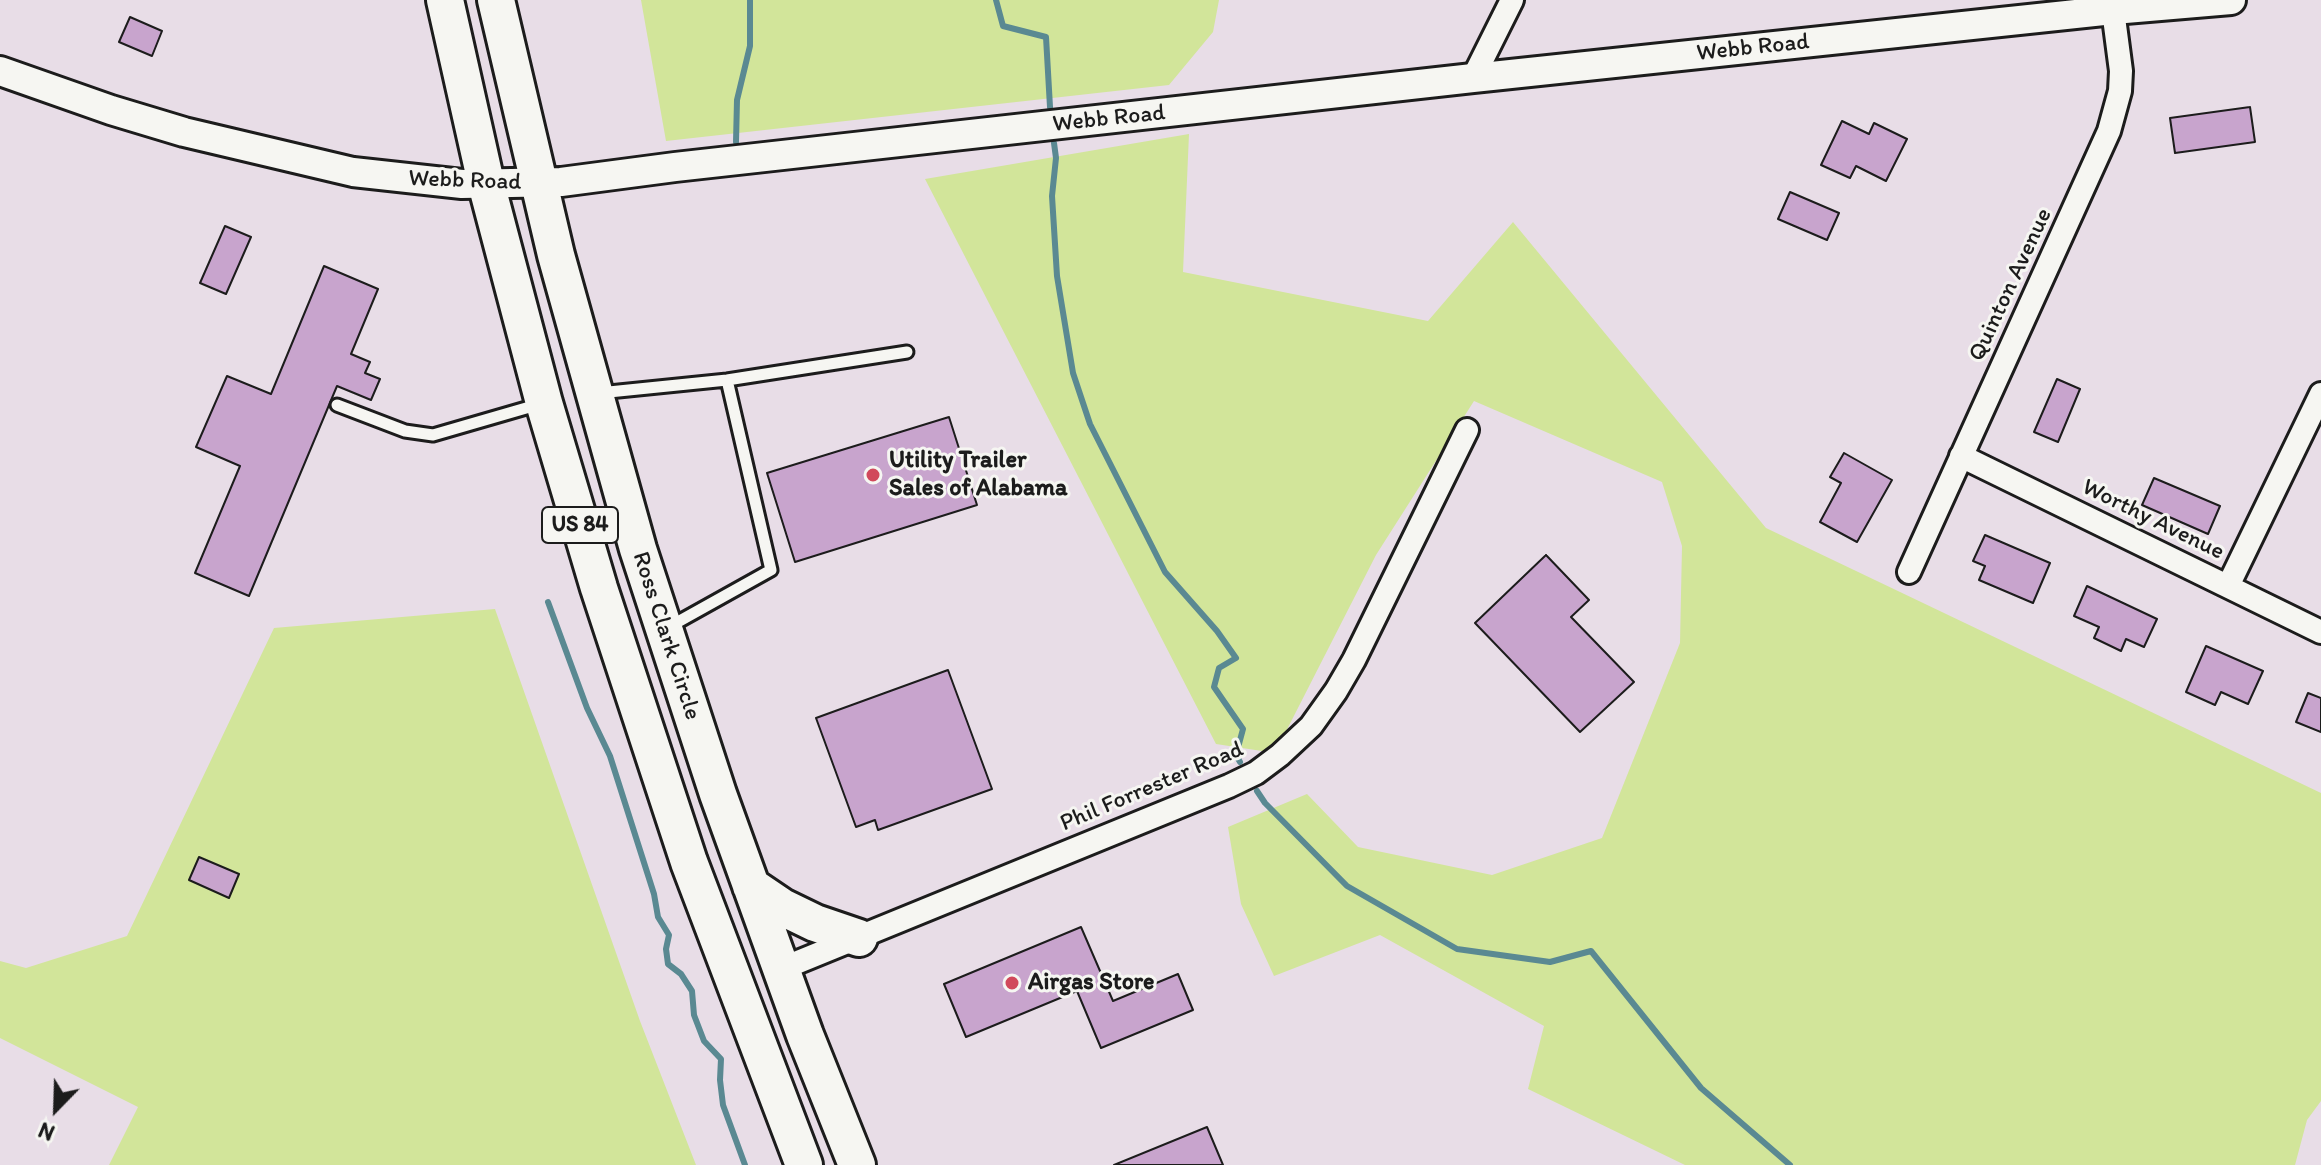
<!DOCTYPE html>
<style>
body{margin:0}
#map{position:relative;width:2321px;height:1165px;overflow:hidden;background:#e8dde7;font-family:Itim,sans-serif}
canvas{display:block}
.north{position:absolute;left:16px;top:1069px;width:80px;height:80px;-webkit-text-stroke:6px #f6f6f2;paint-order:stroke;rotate:203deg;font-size:22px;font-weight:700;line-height:32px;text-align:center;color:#1c1c1c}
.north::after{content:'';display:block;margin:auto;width:28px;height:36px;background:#1c1c1c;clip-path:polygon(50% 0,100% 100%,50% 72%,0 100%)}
</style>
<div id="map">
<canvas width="2321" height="1165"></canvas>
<div class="north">N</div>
</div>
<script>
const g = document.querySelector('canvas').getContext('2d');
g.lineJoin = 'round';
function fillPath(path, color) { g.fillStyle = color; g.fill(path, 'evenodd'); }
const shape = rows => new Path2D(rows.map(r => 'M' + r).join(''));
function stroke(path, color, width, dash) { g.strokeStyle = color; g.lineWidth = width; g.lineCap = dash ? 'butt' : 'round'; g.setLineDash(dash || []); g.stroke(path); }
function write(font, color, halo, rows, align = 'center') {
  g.font = font + ' Itim,sans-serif'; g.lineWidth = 6; g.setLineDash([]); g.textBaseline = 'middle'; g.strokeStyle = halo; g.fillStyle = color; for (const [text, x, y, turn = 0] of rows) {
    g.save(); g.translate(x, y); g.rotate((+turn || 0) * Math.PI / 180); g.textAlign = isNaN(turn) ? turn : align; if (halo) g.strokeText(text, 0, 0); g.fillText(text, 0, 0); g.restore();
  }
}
const green = shape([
 [641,0,1219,0,1213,32,1169,85,666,141],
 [1189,134,1183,272,1428,321,1513,222,1766,528,2321,793,2321,1101,2307,1120,2295,1165,1685,1165,1528,1089,1544,1026,1380,935,1274,976,1241,904,1228,827,1307,794,1358,847,1492,875,1602,838,1680,643,1682,546,1662,482,1474,401,1376,555,1275,753,1216,744,925,179],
 [495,609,640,1021,696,1165,109,1165,138,1107,0,1038,0,961,26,968,127,936,274,628]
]);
const stream = shape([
 [996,0,1003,26,1046,37,1050,107],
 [736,142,737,100,750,46,750,0],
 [1054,143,1056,158,1052,196,1057,276,1073,373,1090,424,1165,572,1217,631,1236,658,1219,668,1214,687,1243,729,1236,755,1240,762],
 [548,602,587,708,610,756,654,894,658,917,669,935,666,949,668,964,681,974,692,991,694,1015,704,1041,721,1059,720,1080,723,1105,745,1165],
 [1257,791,1265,803,1347,886,1457,949,1550,962,1591,951,1701,1088,1790,1165]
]);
const building = shape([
 [130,17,162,31,152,56,119,42,130,17],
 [2250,107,2255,142,2175,153,2170,118,2250,107],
 [1842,121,1869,134,1874,123,1907,139,1886,181,1856,166,1850,178,1821,165,1842,121],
 [1790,192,1839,213,1827,240,1778,219,1790,192],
 [225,226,251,237,226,294,200,283,225,226],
 [324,266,378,289,351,354,370,362,365,373,380,379,371,400,337,386,249,596,195,573,240,466,196,447,227,376,271,394,324,266],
 [2057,379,2080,389,2058,442,2034,432,2057,379],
 [949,417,977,505,795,562,767,473,949,417],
 [1844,453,1892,480,1857,542,1820,522,1841,483,1830,477,1844,453],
 [2154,478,2220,506,2208,534,2142,505,2154,478],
 [1985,535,2050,563,2033,603,1979,580,1985,566,1973,561,1985,535],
 [1546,555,1589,600,1571,617,1634,682,1580,732,1475,623,1546,555],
 [2087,586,2157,619,2144,647,2126,639,2121,651,2094,638,2099,627,2074,616,2087,586],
 [2206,646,2263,671,2248,704,2221,692,2215,705,2186,692,2206,646],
 [948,670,992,789,878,830,875,820,856,827,816,718,948,670],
 [2308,693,2321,698,2321,732,2296,722,2308,693],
 [199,857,239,874,229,898,189,880,199,857],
 [1081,927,1113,1001,1178,974,1193,1010,1101,1048,1077,991,966,1037,944,984,1081,927],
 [1207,1127,1223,1165,1114,1165,1207,1127]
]);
const service = shape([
 [599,393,727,380,907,352],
 [337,405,405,431,433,435,540,404],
 [667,628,771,570,727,380]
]);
const minor = shape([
 [1473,78,1512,0],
 [1961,456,2321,632],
 [1909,572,2109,131,2120,91,2121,71,2113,10],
 [2228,586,2321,394],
 [781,969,1229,786,1256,773,1280,755,1311,726,1336,691,1354,660,1467,430]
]);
const tertiary = shape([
 [0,71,111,110,184,132,353,172,462,184,561,182,675,167,1473,78,2113,10,2231,0]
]);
const trunk = shape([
 [445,0,486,183,544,403,599,588,689,862,804,1165],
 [496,0,556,255,638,549,718,794,805,1035,857,1165],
 [751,886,782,907,815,923,859,938]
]);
const markers = [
 [873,475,8,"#d1495b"],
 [1012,983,8,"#d1495b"]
];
const shields = [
 [580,525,76]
];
const shieldNames = [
 ["US 84",580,525]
];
const streetNames = [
 ["Webb Road",1753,48,-6],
 ["Webb Road",1109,119,-6],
 ["Webb Road",465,181,2],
 ["Quinton Avenue",2011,285,-65],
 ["Worthy Avenue",2153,520,26],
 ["Ross Clark Circle",666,636,72],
 ["Phil Forrester Road",1152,787,-23]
];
const poiNames = [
 ["Utility Trailer",889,461],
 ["Sales of Alabama",889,489],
 ["Airgas Store",1028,983]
];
fillPath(green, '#d2e59a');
stroke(stream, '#5a8992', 6);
fillPath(building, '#c8a4cd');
stroke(building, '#1c1c1c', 2);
stroke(service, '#1c1c1c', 17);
stroke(minor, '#1c1c1c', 28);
stroke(tertiary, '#1c1c1c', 34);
stroke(trunk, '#1c1c1c', 42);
stroke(service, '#f6f6f2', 11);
stroke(minor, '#f6f6f2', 22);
stroke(tertiary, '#f6f6f2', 28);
stroke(trunk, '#f6f6f2', 36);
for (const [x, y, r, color] of markers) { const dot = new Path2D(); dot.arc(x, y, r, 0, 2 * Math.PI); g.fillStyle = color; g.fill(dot); stroke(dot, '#f6f6f2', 3); }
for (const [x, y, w] of shields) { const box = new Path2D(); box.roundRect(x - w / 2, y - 18, w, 36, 6); g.fillStyle = '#f6f6f2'; g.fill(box); stroke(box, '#1c1c1c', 2); }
write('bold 22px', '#1c1c1c', null, shieldNames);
write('24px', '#1c1c1c', '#f6f6f2', streetNames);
write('bold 24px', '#1c1c1c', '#f6f6f2', poiNames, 'left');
</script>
